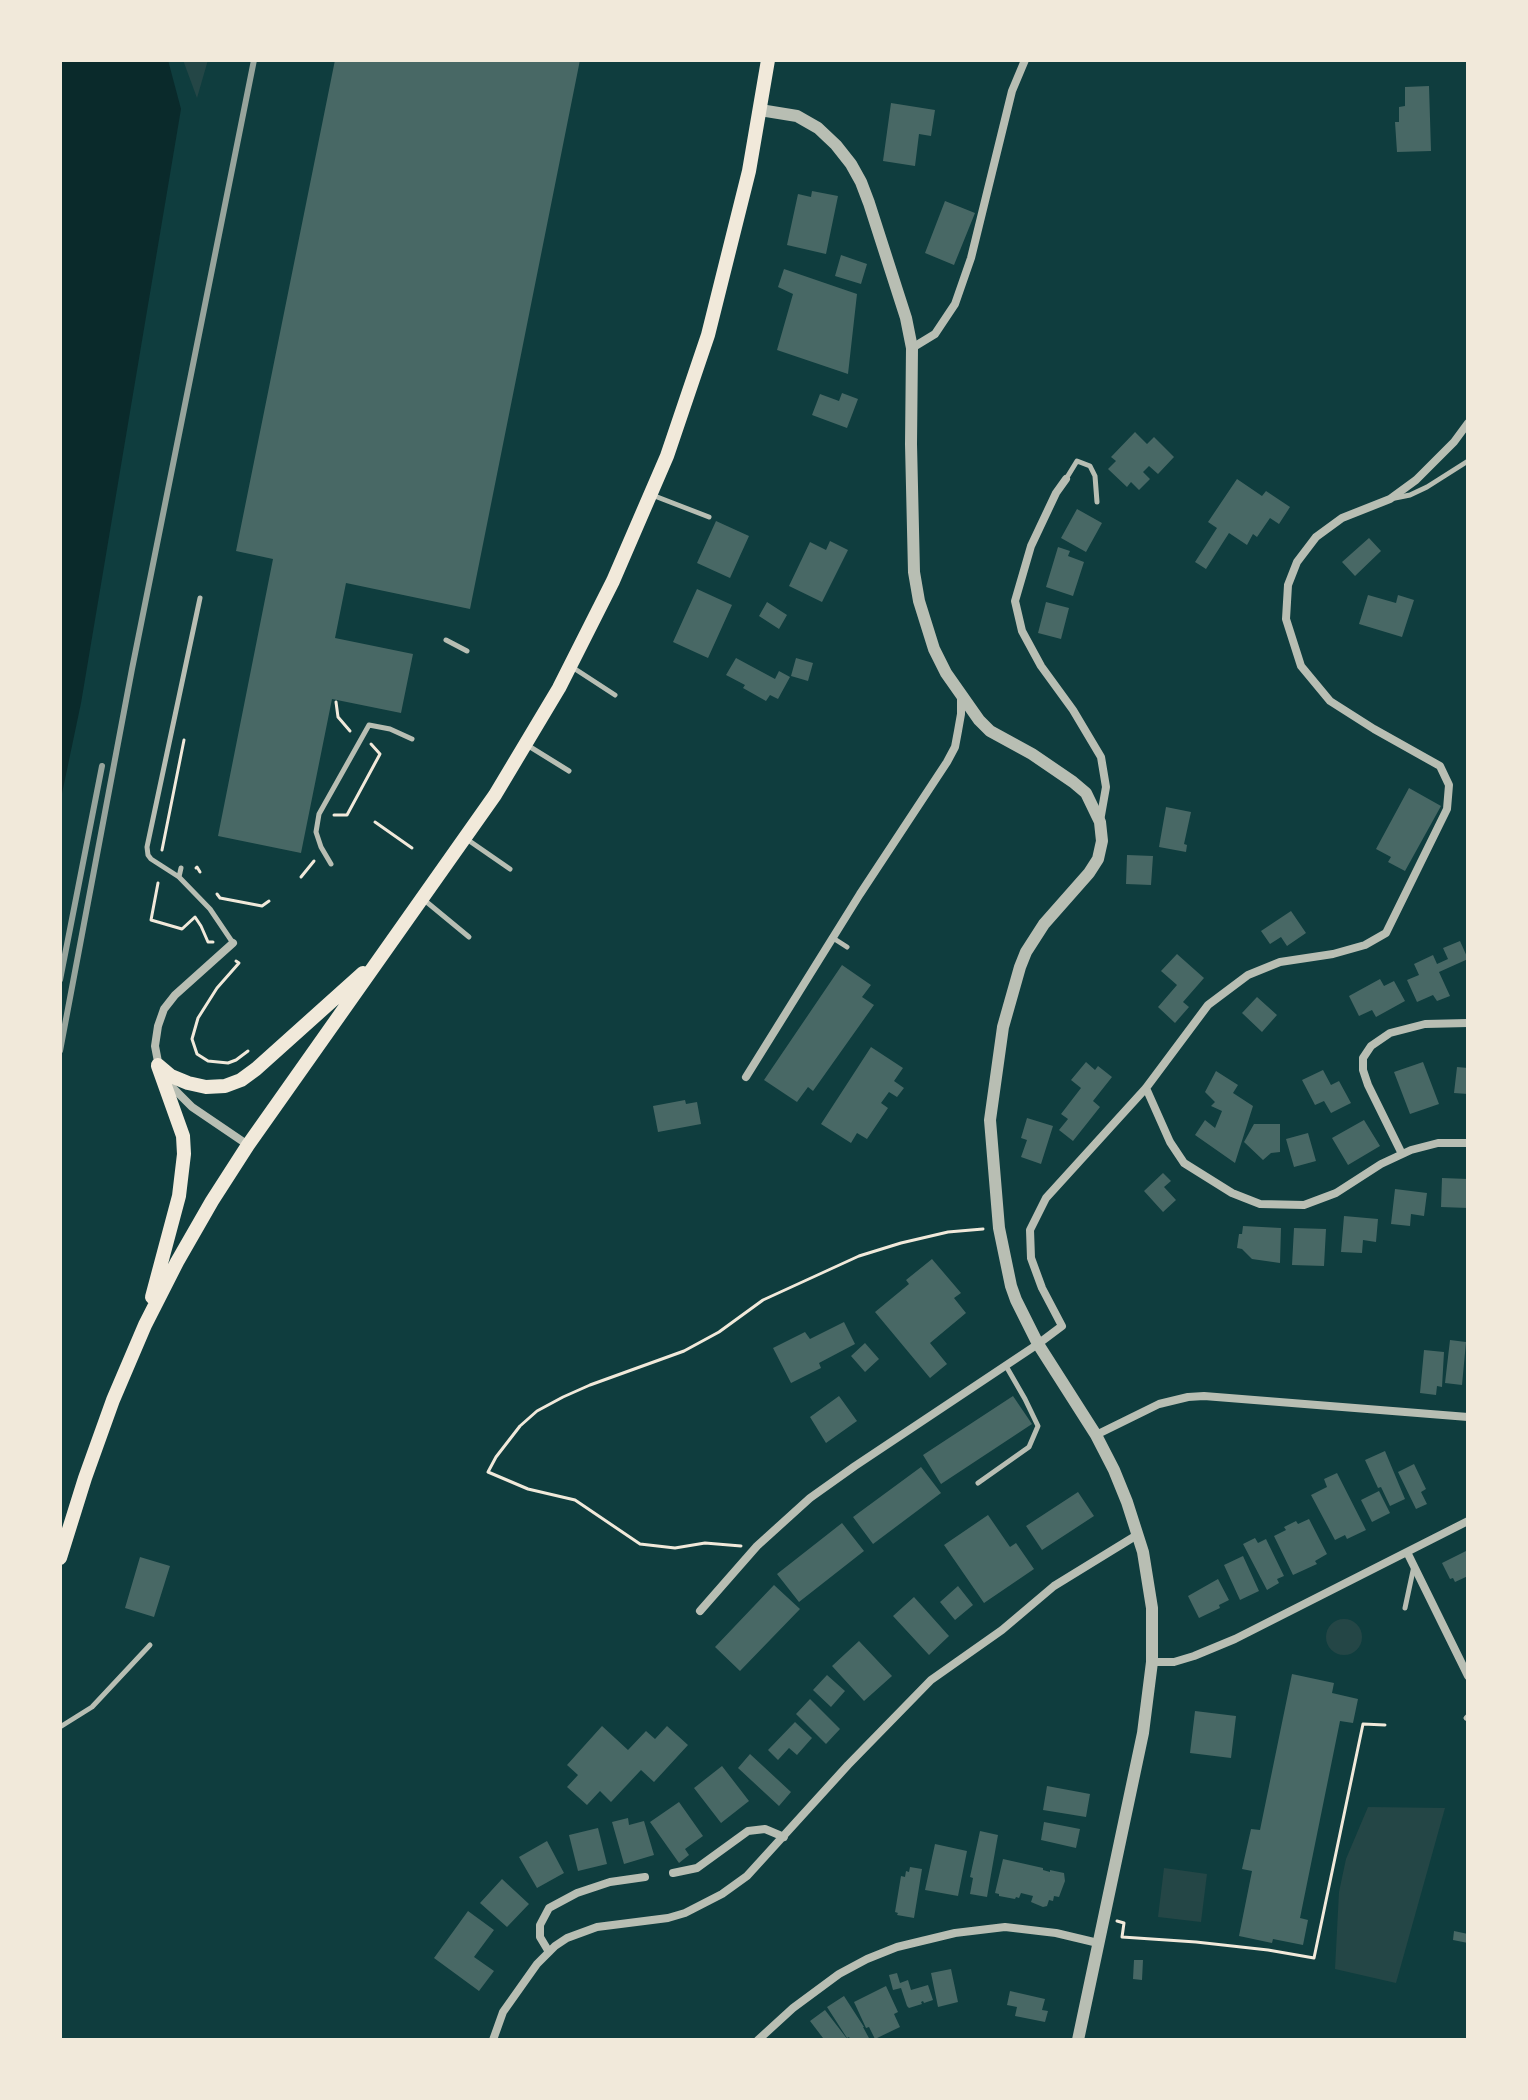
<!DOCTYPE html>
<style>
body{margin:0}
#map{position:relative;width:1528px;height:2100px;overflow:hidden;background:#0f3d3e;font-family:Raleway,sans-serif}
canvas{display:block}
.frame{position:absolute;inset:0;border:62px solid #f1e9da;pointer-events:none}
</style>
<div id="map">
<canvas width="1528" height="2100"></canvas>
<div class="frame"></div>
</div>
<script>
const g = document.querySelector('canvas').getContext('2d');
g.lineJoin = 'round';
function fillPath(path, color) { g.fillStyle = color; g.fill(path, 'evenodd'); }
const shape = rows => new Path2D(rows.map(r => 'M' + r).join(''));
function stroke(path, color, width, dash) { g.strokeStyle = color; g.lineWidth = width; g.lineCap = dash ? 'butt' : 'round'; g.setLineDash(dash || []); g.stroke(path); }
const green = shape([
 [183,60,208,60,197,98],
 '1326 1637a18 18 0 1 1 36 0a18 18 0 1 1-36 0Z',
 [1368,1807,1445,1808,1396,1983,1335,1969,1339,1892,1346,1859],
 [1164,1868,1207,1874,1201,1922,1158,1917]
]);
const water = shape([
 [60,60,168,60,181,109,81,703,60,803]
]);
const building = shape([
 [335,60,580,60,470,609,346,583,335,638,413,654,401,713,332,699,301,853,218,836,273,559,236,551],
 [1429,86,1431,151,1397,152,1395,122,1399,122,1399,107,1405,106,1405,87],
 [891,103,935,110,931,136,919,134,915,166,883,161],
 [812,191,838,196,826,254,787,245,798,194,811,197],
 [945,201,975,213,954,265,925,253],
 [841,255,867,264,861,284,835,276],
 [784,269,857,294,848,374,777,350,793,294,778,287],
 [842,393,858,399,847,428,812,415,820,394,839,401],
 [1135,432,1147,444,1154,437,1174,457,1158,474,1149,466,1143,472,1150,479,1139,490,1131,482,1127,487,1108,469,1116,461,1111,457],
 [1237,479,1262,496,1266,491,1290,507,1279,524,1270,518,1257,537,1253,534,1247,545,1229,533,1206,569,1195,562,1217,528,1208,522],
 [1077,509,1102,523,1086,552,1061,538],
 [716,521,749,536,730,578,697,563],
 [1369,538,1381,551,1355,576,1342,562],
 [830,541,848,550,822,602,789,586,810,542,826,550],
 [1058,547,1070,551,1068,556,1084,562,1073,596,1046,587],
 [697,589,732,605,708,658,673,642],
 [1368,595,1396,603,1398,595,1414,600,1402,637,1359,624],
 [767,602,787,615,779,629,759,616],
 [1046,602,1069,608,1061,639,1038,633],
 [736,658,775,679,779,671,790,677,778,699,770,695,766,701,743,688,745,685,726,675],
 [796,658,813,663,808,681,791,676],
 [1409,788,1441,806,1405,871,1388,862,1391,857,1376,849],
 [1166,807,1191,812,1184,844,1187,845,1186,852,1159,847],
 [1127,855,1153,856,1151,885,1126,884],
 [1291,911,1306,933,1287,946,1281,937,1270,944,1261,931],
 [1460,941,1468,959,1439,972,1450,996,1437,1001,1433,995,1417,1002,1407,980,1419,975,1414,964,1433,955,1437,964,1448,959,1443,948],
 [1177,954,1204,978,1183,1002,1189,1007,1175,1023,1158,1007,1177,985,1161,971],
 [842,965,871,985,862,997,874,1005,813,1091,808,1087,797,1102,764,1080],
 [1380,979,1384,986,1394,981,1405,1001,1376,1017,1372,1010,1359,1016,1349,996],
 [1257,997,1277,1015,1262,1032,1242,1013],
 [871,1047,903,1068,894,1081,904,1088,897,1097,889,1092,881,1103,888,1108,867,1139,857,1133,851,1143,821,1124],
 [1086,1062,1095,1070,1098,1066,1112,1077,1093,1101,1100,1107,1073,1141,1059,1130,1068,1119,1061,1114,1081,1088,1071,1080],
 [1423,1062,1439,1104,1410,1114,1394,1072],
 [1457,1067,1468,1068,1468,1094,1454,1093],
 [1323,1070,1331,1085,1339,1081,1351,1103,1331,1113,1324,1101,1315,1105,1302,1080],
 [1216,1071,1238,1085,1233,1093,1253,1106,1235,1163,1195,1135,1205,1120,1215,1128,1222,1111,1211,1106,1215,1102,1205,1092],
 [685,1100,686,1104,697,1102,701,1124,658,1132,653,1106],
 [1027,1118,1053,1126,1041,1164,1021,1157,1027,1140,1021,1138],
 [1364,1120,1380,1146,1348,1165,1332,1138],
 [1254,1124,1280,1124,1280,1152,1271,1153,1263,1160,1244,1142],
 [1308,1133,1316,1161,1294,1167,1286,1139],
 [1163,1173,1171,1181,1164,1187,1176,1200,1163,1212,1144,1191],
 [1442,1178,1468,1179,1468,1208,1441,1207],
 [1395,1189,1427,1193,1424,1216,1411,1214,1410,1226,1391,1224],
 [1344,1216,1378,1219,1376,1242,1363,1240,1362,1253,1341,1252],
 [1243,1226,1281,1228,1280,1263,1252,1259,1242,1249,1237,1248,1239,1234,1242,1234],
 [1294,1228,1326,1229,1324,1266,1292,1265],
 [932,1259,961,1293,954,1298,966,1313,930,1343,947,1364,930,1378,875,1312,909,1284,906,1280],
 [844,1322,855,1344,819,1363,821,1368,791,1383,773,1348,805,1332,810,1339],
 [1450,1340,1466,1342,1462,1385,1445,1383],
 [865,1343,879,1359,865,1372,851,1356],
 [1424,1350,1444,1352,1442,1387,1437,1386,1436,1395,1420,1393],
 [839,1396,857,1421,826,1443,810,1417],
 [1013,1396,1032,1424,941,1484,923,1455],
 [1385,1451,1405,1499,1390,1506,1381,1487,1378,1488,1365,1460],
 [1414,1464,1426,1489,1421,1492,1427,1504,1416,1509,1398,1472],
 [921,1467,941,1493,873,1544,853,1517],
 [1337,1473,1366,1530,1347,1539,1345,1535,1335,1540,1311,1495,1327,1487,1324,1479],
 [1379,1491,1390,1513,1372,1522,1361,1500],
 [1078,1492,1094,1516,1042,1550,1026,1526],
 [988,1515,1010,1547,1016,1543,1034,1569,984,1603,944,1545],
 [1309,1519,1327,1554,1315,1561,1317,1564,1293,1575,1274,1536,1286,1530,1284,1527,1296,1521,1298,1524],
 [842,1523,864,1551,799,1602,777,1574],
 [1255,1538,1258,1543,1266,1539,1284,1576,1277,1579,1279,1583,1267,1590,1243,1544],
 [1468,1550,1468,1576,1455,1582,1453,1578,1450,1579,1442,1563],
 [1243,1556,1259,1591,1240,1600,1224,1565],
 [140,1557,170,1566,154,1617,125,1608],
 [1218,1579,1229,1600,1219,1605,1220,1608,1199,1618,1188,1596],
 [774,1585,800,1609,740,1671,715,1647],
 [958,1586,973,1605,955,1620,940,1602],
 [914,1597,949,1636,929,1655,893,1616],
 [859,1641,892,1676,864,1701,832,1666],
 [1292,1674,1334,1683,1332,1693,1358,1699,1353,1723,1340,1721,1300,1918,1308,1920,1303,1945,1273,1939,1272,1943,1239,1936,1252,1871,1242,1869,1251,1829,1260,1830],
 [827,1675,845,1691,831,1707,813,1690],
 [810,1699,840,1729,826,1744,796,1714],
 [1195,1711,1236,1716,1231,1758,1190,1753],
 [795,1722,812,1738,797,1755,789,1748,778,1760,768,1750],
 [602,1726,628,1750,646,1731,655,1739,667,1726,688,1745,654,1782,641,1770,611,1802,600,1791,587,1805,567,1787,578,1775,567,1765],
 [750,1754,791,1792,779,1806,738,1768],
 [722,1766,749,1801,721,1823,694,1788],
 [1047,1786,1090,1794,1086,1817,1043,1810],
 [679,1802,703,1836,685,1849,689,1855,679,1863,650,1822],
 [628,1818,629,1825,644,1821,654,1855,624,1864,612,1822],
 [1044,1822,1080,1829,1076,1848,1041,1840],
 [598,1828,607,1864,578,1871,569,1835],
 [980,1831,998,1835,987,1897,970,1894,973,1878,970,1877],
 [547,1841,564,1873,537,1888,519,1857],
 [935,1844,967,1851,958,1896,925,1890],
 [1003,1859,1043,1868,1043,1870,1050,1872,1050,1870,1064,1873,1065,1881,1059,1897,1054,1896,1053,1901,1049,1900,1047,1906,1043,1907,1031,1902,1033,1896,1021,1893,1019,1898,1016,1897,1015,1899,999,1896,999,1894,995,1893],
 [910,1867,922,1869,914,1918,897,1915,898,1913,895,1912,901,1876,905,1877,906,1871,909,1872],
 [502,1879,529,1904,507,1927,480,1903],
 [468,1911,494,1930,474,1957,494,1971,479,1991,434,1958],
 [1454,1931,1468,1934,1468,1943,1453,1940],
 [1134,1960,1143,1960,1142,1980,1133,1979],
 [951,1969,958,2002,938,2007,931,1973],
 [897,1973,900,1983,908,1980,911,1990,928,1985,933,2000,924,2003,923,2001,921,2002,922,2004,909,2008,907,2006,901,1988,893,1990,889,1975],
 [886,1986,898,2012,894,2014,900,2027,875,2039,869,2027,866,2028,854,2002],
 [1010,1991,1045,1999,1042,2010,1048,2011,1045,2022,1015,2016,1017,2007,1007,2005],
 [844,1996,864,2027,863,2027,870,2040,851,2040,849,2037,847,2038,827,2007],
 [825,2010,848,2040,823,2038,810,2021]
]);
const path = shape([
 [336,702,338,717,350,731],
 [334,815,347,815,380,754,371,744],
 [375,822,412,848],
 [162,850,184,740],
 [196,868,197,867,200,872],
 [301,877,314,861],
 [158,883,151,920,182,929,195,917,201,926,208,942,213,942],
 [217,894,220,898,262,906,269,901],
 [236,961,239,963,217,988,198,1018,192,1039,197,1054,208,1061,228,1063,236,1060,248,1051],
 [741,1546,705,1543,675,1548,640,1544,575,1500,528,1489,488,1472,496,1457,520,1426,537,1411,563,1397,590,1385,684,1351,719,1332,763,1300,859,1256,901,1243,948,1232,983,1229],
 [1117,1921,1124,1923,1122,1937,1196,1942,1268,1950,1314,1958,1363,1724,1385,1725]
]);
const service = shape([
 [1066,479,1077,461,1090,466,1095,476,1097,502],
 [652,495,709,517],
 [1395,498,1410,495,1427,487,1468,461],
 [200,598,147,847,148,855,151,859,179,877,210,909,233,943],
 [446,640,467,651],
 [572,667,615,695],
 [527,745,569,771],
 [468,840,510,869],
 [331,864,321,847,316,832,319,814,369,725,390,729,412,739],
 [179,877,181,868],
 [423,899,469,937],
 [833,938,847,947],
 [978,1483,1029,1447,1038,1426,1025,1399,1006,1366],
 [1405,1608,1414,1566],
 [1466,1718,1468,1716],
 [60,1727,92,1707,150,1645]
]);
const minor = shape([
 [912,348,935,334,955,304,971,258,1012,91,1025,60],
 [1066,479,1056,493,1031,546,1015,601,1022,631,1041,666,1073,710,1101,757,1106,787,1100,821],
 [159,1067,155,1046,158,1026,164,1009,175,995,233,943],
 [746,1077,860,894,947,762,955,747,958,731,961,714,961,695],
 [170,1085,192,1107,248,1145],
 [1146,1088,1170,1142,1184,1163,1232,1193,1260,1204,1304,1205,1336,1193,1381,1164,1411,1150,1438,1143,1468,1143],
 [1402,1154,1368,1085,1363,1070,1363,1058,1371,1046,1390,1033,1425,1024,1468,1023],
 [1096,1435,1159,1404,1188,1397,1204,1396,1468,1417],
 [1407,1552,1468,1676],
 [700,1611,757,1546,810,1498,855,1466,1038,1344,1062,1326,1042,1288,1031,1258,1030,1230,1046,1198,1146,1088,1208,1005,1248,975,1280,962,1333,954,1365,945,1386,933,1447,809,1449,785,1440,766,1374,729,1330,701,1301,666,1286,619,1288,585,1297,562,1316,537,1342,518,1390,499,1416,480,1454,442,1468,423],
 [1152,1662,1174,1662,1194,1656,1235,1639,1468,1521],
 [673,1873,697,1868,748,1831,765,1829,784,1837],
 [549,1952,540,1937,540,1925,549,1908,577,1893,610,1882,645,1877],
 [493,2040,503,2012,537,1964,555,1946,567,1938,597,1927,668,1918,685,1913,722,1894,747,1876,848,1765,931,1680,1002,1630,1054,1586,1137,1535],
 [758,2040,793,2008,839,1974,867,1959,897,1947,955,1933,1005,1927,1056,1933,1098,1943]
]);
const tertiary = shape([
 [760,110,797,116,818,128,836,145,851,164,861,182,869,203,906,318,912,348,911,444,914,572,919,601,934,649,946,673,979,720,990,731,1032,754,1073,782,1086,793,1100,822,1102,841,1098,859,1089,873,1044,924,1026,952,1020,967,1003,1027,990,1120,999,1228,1011,1286,1016,1300,1038,1344,1096,1435,1114,1470,1127,1502,1143,1552,1152,1608,1152,1662,1143,1733,1078,2040]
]);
const primary = shape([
 [158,1065,171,1076,188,1083,206,1087,225,1086,241,1080,256,1069,363,973],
 [152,1297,179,1196,184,1154,183,1136,158,1066],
 [60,1558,85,1478,113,1400,145,1325,177,1262,212,1201,248,1145,495,795,559,688,613,581,667,456,708,335,749,171,768,60]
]);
const rail = shape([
 [60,980,102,766],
 [60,1051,132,669,254,60]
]);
fillPath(green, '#244646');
fillPath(water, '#0a2a2b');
fillPath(building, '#486865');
stroke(path, '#f1e9da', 3);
stroke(service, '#b8beb3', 5);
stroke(minor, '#b8beb3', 8);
stroke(tertiary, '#b8beb3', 12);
stroke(primary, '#f1e9da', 14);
stroke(rail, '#97a49c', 6);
</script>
